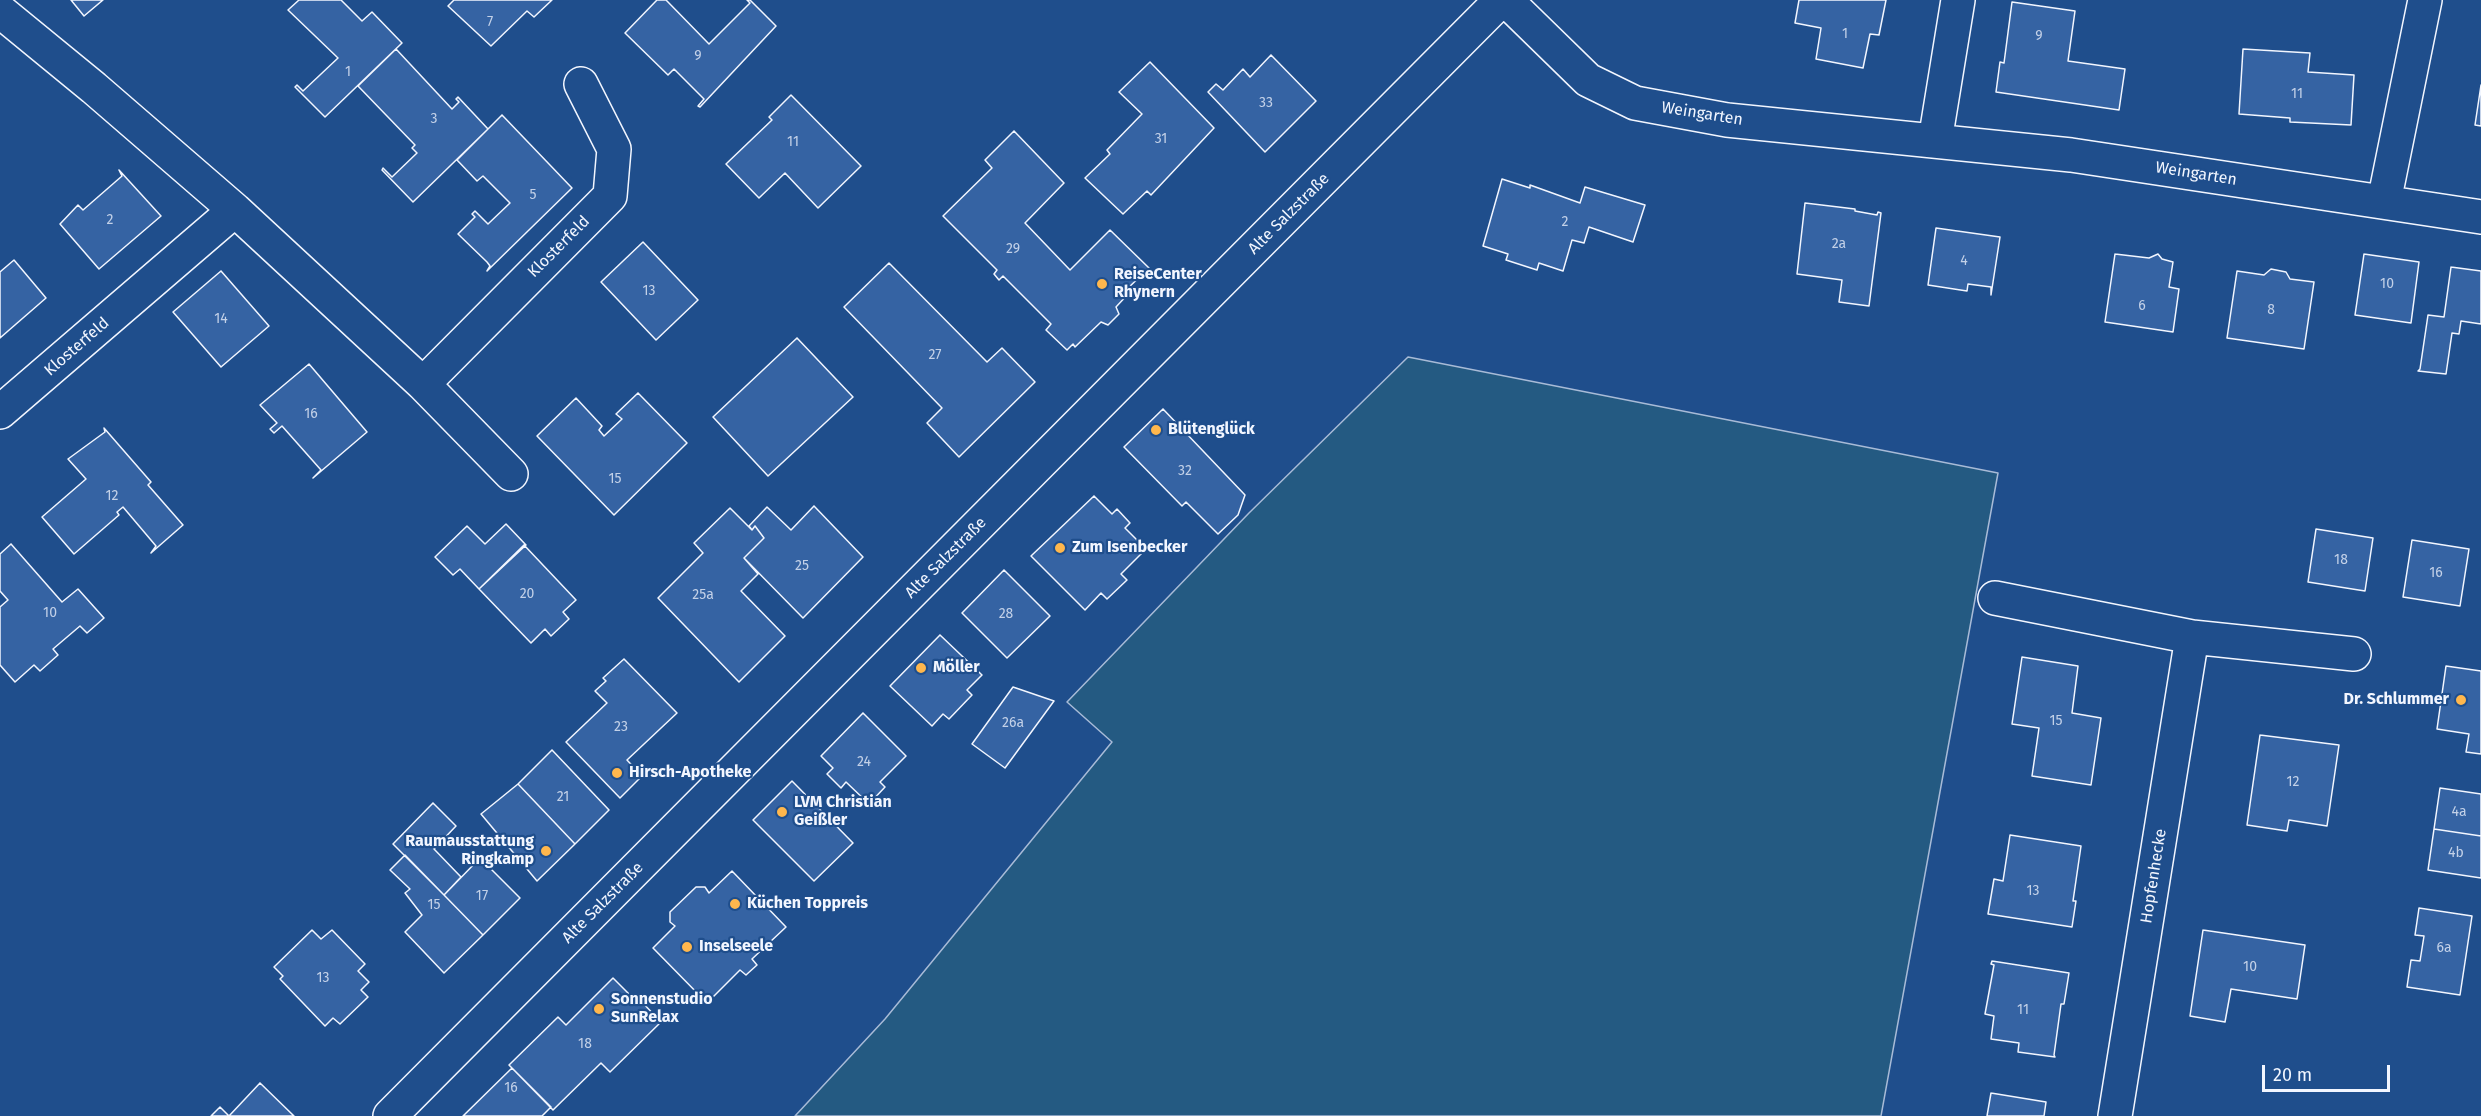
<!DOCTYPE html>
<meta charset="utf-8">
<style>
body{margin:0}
#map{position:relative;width:2481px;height:1116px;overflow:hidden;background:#1f4e8c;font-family:"Fira Sans",sans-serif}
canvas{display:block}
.scale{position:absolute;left:2262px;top:1065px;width:128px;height:27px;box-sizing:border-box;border:3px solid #f2f6ff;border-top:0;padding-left:8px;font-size:18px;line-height:21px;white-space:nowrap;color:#f2f6ff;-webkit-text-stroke:4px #1f4e8c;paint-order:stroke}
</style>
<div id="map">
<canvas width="2481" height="1116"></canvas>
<div class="scale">20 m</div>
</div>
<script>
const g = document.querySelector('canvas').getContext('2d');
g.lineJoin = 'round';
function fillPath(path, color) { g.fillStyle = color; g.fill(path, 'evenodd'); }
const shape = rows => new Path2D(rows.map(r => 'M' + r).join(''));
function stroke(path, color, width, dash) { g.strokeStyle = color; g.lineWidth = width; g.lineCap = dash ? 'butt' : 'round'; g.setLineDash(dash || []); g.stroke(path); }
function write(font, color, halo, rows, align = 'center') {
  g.font = font + ' "Fira Sans",sans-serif'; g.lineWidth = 4.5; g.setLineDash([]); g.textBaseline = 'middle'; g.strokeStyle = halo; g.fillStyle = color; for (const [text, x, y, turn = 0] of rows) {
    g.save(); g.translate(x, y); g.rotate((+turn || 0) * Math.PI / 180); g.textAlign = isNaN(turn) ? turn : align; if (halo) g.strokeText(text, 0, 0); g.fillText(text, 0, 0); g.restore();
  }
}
const green = shape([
 [1408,357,1998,473,1881,1116,795,1116,885,1019,1112,742,1067,702,1249,513,1408,357]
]);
const building = shape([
 [71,0,103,0,84,16,71,0],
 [299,0,341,0,362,21,372,12,402,43,325,117,295,87,297,85,303,91,338,58,288,10,299,0],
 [454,0,552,0,534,17,527,11,491,46,448,6,454,0],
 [657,0,666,0,709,44,750,3,747,0,750,0,776,26,700,107,698,106,704,99,674,69,668,75,625,33,657,0],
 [1799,0,1886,0,1879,35,1870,34,1863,68,1816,59,1821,28,1795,23,1799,0],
 [2012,2,2075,11,2068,61,2125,69,2119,110,1996,92,2000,62,2004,63,2012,2],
 [396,49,452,109,459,102,456,99,458,97,488,129,413,202,382,170,383,168,392,177,417,153,412,148,415,145,358,86,396,49],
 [2243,49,2310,53,2308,72,2354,75,2351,125,2290,122,2290,118,2239,114,2243,49],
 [1271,55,1316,101,1265,152,1208,92,1216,84,1223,90,1243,69,1250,77,1271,55],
 [1150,62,1214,128,1151,195,1147,191,1123,214,1085,178,1110,154,1107,150,1142,114,1119,92,1150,62],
 [2481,85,2481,126,2475,125,2481,85],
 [791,95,861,166,818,208,785,173,759,198,726,164,772,120,769,117,791,95],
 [502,115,572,188,487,271,490,266,487,262,458,234,475,217,472,214,475,211,488,224,510,203,483,176,477,181,457,160,502,115],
 [1014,131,1064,183,1025,223,1070,270,1110,230,1149,268,1126,290,1129,293,1116,307,1119,314,1108,325,1101,322,1075,347,1073,344,1067,350,1046,330,1051,324,1003,276,999,280,994,274,997,270,943,216,992,168,985,160,1014,131],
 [119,170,161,216,99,269,60,224,78,205,83,210,122,176,119,170],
 [1502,179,1530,188,1530,185,1580,203,1585,187,1645,205,1633,242,1589,227,1584,243,1572,240,1563,271,1539,263,1537,270,1506,260,1508,254,1483,246,1502,179],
 [1805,203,1855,209,1855,211,1877,215,1878,212,1881,213,1869,306,1839,302,1842,280,1797,274,1805,203],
 [1936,228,2000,237,1991,295,1991,287,1968,284,1967,291,1928,285,1936,228],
 [643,242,698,300,656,340,601,282,643,242],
 [2115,254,2149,258,2158,254,2162,259,2173,262,2169,287,2179,289,2173,332,2105,322,2115,254],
 [2364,254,2419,262,2411,323,2355,315,2364,254],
 [14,260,46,298,0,338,0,272,14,260],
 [889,263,987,362,1002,348,1035,382,959,457,927,423,942,408,844,307,889,263],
 [2451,267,2481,271,2481,324,2461,321,2459,334,2452,333,2446,374,2418,371,2420,369,2428,315,2444,317,2451,267],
 [2271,269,2286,272,2290,279,2314,282,2304,349,2227,338,2237,271,2264,275,2271,269],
 [221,271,269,326,221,367,173,312,221,271],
 [797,338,853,397,768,476,713,417,797,338],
 [309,364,367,432,313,478,321,470,282,426,274,433,270,429,277,423,260,405,309,364],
 [638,393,687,443,614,515,537,436,576,398,602,426,599,430,604,436,622,419,616,414,638,393],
 [1163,409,1245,495,1238,515,1218,534,1186,502,1182,506,1124,447,1163,409],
 [104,428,151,482,148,485,183,525,151,553,156,546,123,507,117,512,119,515,74,554,42,517,86,479,68,459,105,432,104,428],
 [1094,496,1112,514,1117,509,1130,523,1125,528,1146,549,1121,574,1127,580,1107,599,1101,593,1085,610,1031,556,1094,496],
 [814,506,863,557,803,618,744,558,764,538,755,526,752,530,749,526,767,507,791,530,814,506],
 [730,508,752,530,755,526,764,538,744,558,758,574,741,591,785,636,739,682,658,598,703,553,694,543,730,508],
 [506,524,526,545,479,589,460,569,453,575,435,557,467,526,485,544,506,524],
 [2316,529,2373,538,2365,591,2308,582,2316,529],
 [2412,540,2469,549,2460,606,2403,597,2412,540],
 [11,544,62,602,78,589,104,618,87,633,80,626,53,649,58,655,40,671,34,665,15,682,0,665,0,607,8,600,0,591,0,554,11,544],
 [524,545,576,600,563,612,569,619,551,636,545,629,531,643,479,589,524,545],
 [1004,570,1050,616,1007,658,962,613,1004,570],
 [940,635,982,675,967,690,972,695,949,719,943,714,932,726,890,686,940,635],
 [2022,657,2078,666,2072,713,2101,718,2091,785,2032,776,2039,728,2012,724,2022,657],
 [624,659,677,713,627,760,642,776,620,798,566,742,607,703,595,691,606,681,603,678,624,659],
 [2446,666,2481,671,2481,754,2466,752,2469,734,2437,729,2446,666],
 [1013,687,1054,701,1005,768,972,744,1013,687],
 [863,713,906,756,880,782,885,787,869,804,846,782,841,788,827,774,833,768,821,756,863,713],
 [2260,735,2339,745,2327,826,2289,820,2287,831,2247,825,2260,735],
 [552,750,609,810,575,844,518,784,552,750],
 [792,781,853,843,814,881,753,820,792,781],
 [518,784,575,844,537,881,481,814,518,784],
 [2440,788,2481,794,2481,836,2434,829,2440,788],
 [433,803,456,826,434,849,461,877,444,895,393,844,433,803],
 [2434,829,2481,836,2481,878,2428,870,2434,829],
 [2010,835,2081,846,2073,901,2076,901,2072,927,1988,914,1994,879,2003,881,2010,835],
 [405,855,483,935,444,973,405,932,422,915,405,893,410,889,390,870,405,855],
 [480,858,520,898,483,935,444,895,480,858],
 [732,871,786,927,752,959,757,965,746,975,740,970,707,1003,653,948,675,926,670,922,670,912,696,887,705,887,709,893,732,871],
 [2419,908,2472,916,2460,995,2407,987,2411,960,2420,961,2424,936,2415,935,2419,908],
 [312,930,321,939,332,930,365,964,358,971,369,982,361,990,368,997,340,1024,333,1018,325,1026,280,979,283,976,274,967,312,930],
 [2203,930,2305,945,2297,999,2231,989,2225,1022,2190,1016,2203,930],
 [1992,961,2069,973,2064,1004,2061,1004,2054,1055,2055,1057,2018,1052,2019,1043,1991,1039,1994,1016,1985,1014,1994,965,1991,964,1992,961],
 [613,978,636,1001,639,999,661,1022,610,1072,601,1063,553,1110,509,1065,558,1017,566,1025,613,978],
 [512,1068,551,1107,542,1116,463,1116,512,1068],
 [260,1083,294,1116,211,1116,220,1107,229,1116,260,1083],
 [1991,1093,2046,1102,2044,1116,1987,1116,1991,1093]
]);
const minor = shape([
 [1506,0,1588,80,1635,103,1727,120,2071,155,2481,217],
 [0,11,94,88,235,210,423,384,511,474],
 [1935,141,1958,0],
 [2384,202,2425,0],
 [423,384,610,196,614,149,581,84],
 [0,412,235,210],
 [1995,598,2192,637,2115,1116],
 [2192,637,2354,654],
 [390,1116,1501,0]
]);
const markers = [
 [1102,284,6,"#ffb74d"],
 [1156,430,6,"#ffb74d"],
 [1060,548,6,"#ffb74d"],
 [921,668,6,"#ffb74d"],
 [2461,700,6,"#ffb74d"],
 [617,773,6,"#ffb74d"],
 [782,812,6,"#ffb74d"],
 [546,851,6,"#ffb74d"],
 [735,904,6,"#ffb74d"],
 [687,947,6,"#ffb74d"],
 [599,1009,6,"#ffb74d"]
];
const numberNames = [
 ["7",490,22],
 ["1",1845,34],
 ["9",2039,36],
 ["9",698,56],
 ["1",348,72],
 ["11",2297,94],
 ["33",1266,103],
 ["3",434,119],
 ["31",1161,139],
 ["11",793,142],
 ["5",533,195],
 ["2",110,220],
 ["2",1565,222],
 ["2a",1839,244],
 ["29",1013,249],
 ["4",1964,261],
 ["10",2387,284],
 ["13",649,291],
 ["6",2142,306],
 ["8",2271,310],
 ["14",221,319],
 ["27",935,355],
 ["16",311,414],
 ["32",1185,471],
 ["15",615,479],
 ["12",112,496],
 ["18",2341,560],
 ["25",802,566],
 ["16",2436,573],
 ["20",527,594],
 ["25a",703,595],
 ["10",50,613],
 ["28",1006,614],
 ["15",2056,721],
 ["26a",1013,723],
 ["23",621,727],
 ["24",864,762],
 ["12",2293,782],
 ["21",563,797],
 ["4a",2459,812],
 ["4b",2456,853],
 ["13",2033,891],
 ["17",482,896],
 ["15",434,905],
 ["6a",2444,948],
 ["10",2250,967],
 ["13",323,978],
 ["11",2023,1010],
 ["18",585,1044],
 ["16",511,1088]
];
const streetNames = [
 ["Weingarten",1702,114,9],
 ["Weingarten",2196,174,9],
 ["Alte Salzstraße",1289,214,-45],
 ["Klosterfeld",559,247,-45],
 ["Klosterfeld",77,347,-41],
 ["Alte Salzstraße",946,558,-45],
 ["Hopfenhecke",2154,876,-81],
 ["Alte Salzstraße",603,903,-45]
];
const poiNames = [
 ["ReiseCenter",1114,275],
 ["Rhynern",1114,293],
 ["Blütenglück",1168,430],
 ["Zum Isenbecker",1072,548],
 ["Möller",933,668],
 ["Dr. Schlummer",2449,700,"right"],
 ["Hirsch-Apotheke",629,773],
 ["LVM Christian",794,803],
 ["Geißler",794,821],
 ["Raumausstattung",534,842,"right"],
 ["Ringkamp",534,860,"right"],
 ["Küchen Toppreis",747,904],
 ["Inselseele",699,947],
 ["Sonnenstudio",611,1000],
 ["SunRelax",611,1018]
];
fillPath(green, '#245a82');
stroke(green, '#a8bbd7', 1.5);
fillPath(building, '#3563a3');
stroke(building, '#f2f6ff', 1.5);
stroke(minor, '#f2f6ff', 36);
stroke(minor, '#1f4e8c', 33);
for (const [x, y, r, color] of markers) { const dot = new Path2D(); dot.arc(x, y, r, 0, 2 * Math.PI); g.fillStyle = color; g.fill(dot); stroke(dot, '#1f4e8c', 2); }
write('14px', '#c3d1e8', null, numberNames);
write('16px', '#f2f6ff', '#1f4e8c', streetNames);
write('bold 16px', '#f2f6ff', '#1f4e8c', poiNames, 'left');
</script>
